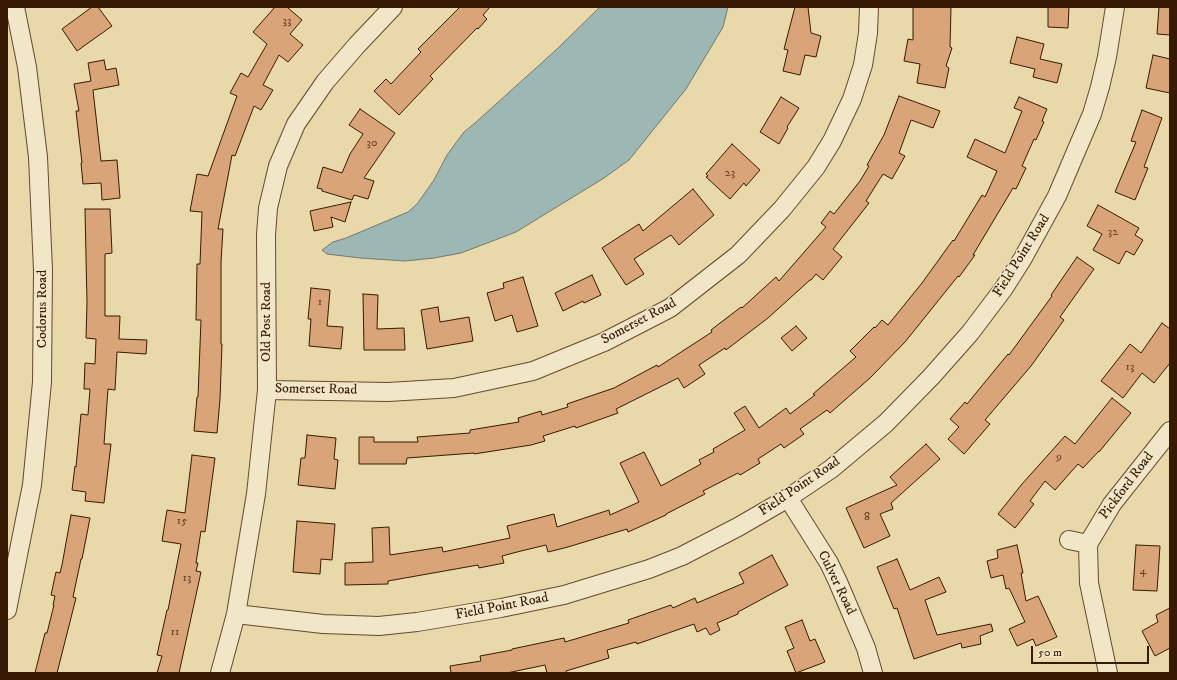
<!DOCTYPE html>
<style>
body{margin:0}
#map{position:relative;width:1177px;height:680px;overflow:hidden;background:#e9d8aa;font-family:"IM FELL DW Pica",serif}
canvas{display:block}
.frame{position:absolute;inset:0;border:8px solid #371a01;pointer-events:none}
.scale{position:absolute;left:1031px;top:646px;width:118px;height:18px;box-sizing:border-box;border:2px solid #371a01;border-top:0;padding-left:5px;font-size:12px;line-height:14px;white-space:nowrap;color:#371a01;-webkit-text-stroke:3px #f1e6c8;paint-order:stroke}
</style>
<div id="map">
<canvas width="1177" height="680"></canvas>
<div class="frame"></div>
<div class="scale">50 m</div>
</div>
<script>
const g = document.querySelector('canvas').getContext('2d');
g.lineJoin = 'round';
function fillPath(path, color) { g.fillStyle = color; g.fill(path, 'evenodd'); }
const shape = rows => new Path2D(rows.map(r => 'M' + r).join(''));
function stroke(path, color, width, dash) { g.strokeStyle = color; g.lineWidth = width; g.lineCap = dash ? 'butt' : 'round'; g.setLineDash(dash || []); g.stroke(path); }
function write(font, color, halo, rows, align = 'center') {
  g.font = font + ' "IM FELL DW Pica",serif'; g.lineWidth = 3; g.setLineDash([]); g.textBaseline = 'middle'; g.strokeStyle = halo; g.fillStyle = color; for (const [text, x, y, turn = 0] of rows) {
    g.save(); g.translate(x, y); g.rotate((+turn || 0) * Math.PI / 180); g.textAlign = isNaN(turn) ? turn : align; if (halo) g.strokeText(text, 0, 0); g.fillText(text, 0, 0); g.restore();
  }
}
const water = shape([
 [600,7,728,7,723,27,686,89,629,160,604,178,516,232,461,253,434,258,405,261,360,258,327,254,322,250,333,242,346,238,408,212,417,204,434,180,447,155,464,132,475,123,556,50,600,7]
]);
const building = shape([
 [92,7,98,7,112,26,77,51,62,29,92,7],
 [275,7,287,7,302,20,290,34,303,45,288,62,279,55,263,85,273,90,261,110,254,106,235,156,232,155,218,229,223,229,221,262,221,344,222,344,220,399,217,433,194,431,197,397,198,397,201,320,196,320,197,264,200,264,202,212,190,211,197,174,208,176,237,96,230,93,241,73,248,77,267,44,253,32,275,7],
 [460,7,490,7,483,15,487,19,478,29,477,28,430,76,433,79,399,115,374,91,386,79,391,84,421,52,418,49,460,7],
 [795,7,808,7,811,33,821,36,816,57,805,55,800,75,783,71,788,50,784,49,795,7],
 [913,7,951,7,950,47,952,48,946,66,949,68,945,88,917,83,920,64,904,61,908,39,913,40,913,7],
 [1048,7,1069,7,1068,28,1048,27,1048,7],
 [1159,7,1170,7,1170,35,1157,34,1159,7],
 [1017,37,1044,44,1040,59,1062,64,1057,83,1033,77,1035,69,1010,63,1017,37],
 [1153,55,1170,59,1170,93,1146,88,1153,55],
 [104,60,106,70,116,68,119,85,93,90,101,161,117,160,120,198,102,200,101,183,83,184,81,163,82,163,76,111,79,111,74,84,91,81,88,63,104,60],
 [899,96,940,111,933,128,911,120,899,153,905,156,892,179,883,174,866,201,869,203,833,249,842,257,823,280,816,274,811,280,810,280,768,318,726,350,725,348,699,365,705,374,684,388,678,378,616,409,618,413,576,428,575,426,543,436,545,441,531,445,474,454,474,453,407,458,406,464,359,464,359,437,374,437,374,442,418,442,417,437,470,433,470,430,519,422,518,418,541,411,542,415,568,407,567,404,614,388,657,365,658,367,712,332,711,330,741,307,742,308,776,277,779,281,826,227,821,223,830,211,834,214,860,181,869,166,867,165,884,135,899,96],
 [781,97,799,108,787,127,788,128,779,144,760,132,781,97],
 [1019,97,1047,109,1042,121,1044,122,1036,140,1034,139,1022,166,1026,168,1016,189,1013,188,973,255,975,255,959,277,958,276,905,342,870,378,830,413,827,410,800,429,804,434,784,448,781,444,758,459,760,463,740,475,738,473,703,491,705,494,666,514,666,515,628,532,627,529,568,547,548,552,546,545,521,551,502,556,504,563,479,568,478,565,388,581,388,584,345,585,345,563,373,562,372,528,389,527,390,555,442,547,443,552,510,538,507,526,554,514,557,527,609,510,610,515,639,502,620,463,644,452,661,486,701,464,699,460,714,452,713,449,745,430,734,413,745,406,759,428,786,408,790,414,815,395,813,394,856,357,850,351,874,327,875,328,882,320,888,325,922,283,953,240,954,241,982,195,985,197,997,171,967,157,975,139,1005,153,1022,111,1014,108,1019,97],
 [360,109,395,133,364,178,374,181,368,199,354,195,352,200,322,191,322,189,317,188,323,167,342,173,350,154,363,134,349,125,360,109],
 [1142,110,1162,118,1144,167,1148,168,1135,200,1115,192,1136,142,1131,141,1142,110],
 [732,144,760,170,746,186,744,183,730,199,706,177,708,176,706,174,732,144],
 [693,189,714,215,679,245,671,235,634,259,644,274,626,285,602,248,639,224,643,231,693,189],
 [351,202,345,222,331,217,333,227,314,231,310,211,351,202],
 [1098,205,1139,228,1135,235,1143,240,1134,255,1126,251,1119,264,1093,250,1102,234,1087,226,1098,205],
 [85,209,110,209,112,253,105,254,105,316,120,316,119,339,147,340,146,354,117,352,115,390,108,389,104,444,111,444,104,503,85,501,86,492,72,490,75,466,76,467,81,414,88,415,90,389,84,389,85,363,95,364,96,339,86,338,87,303,85,209],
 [1077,257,1094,269,1060,317,1064,320,1031,366,985,420,990,424,964,454,948,439,959,427,950,419,965,402,967,404,1008,354,1009,355,1052,296,1051,295,1077,257],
 [592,275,601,295,584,303,583,301,563,311,555,293,592,275],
 [523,277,538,326,517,332,512,315,495,321,487,293,504,288,503,283,523,277],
 [311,288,330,290,327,326,343,327,341,349,309,346,311,319,308,319,311,288],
 [363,294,378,295,377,329,404,328,405,350,364,350,363,294],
 [438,307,440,322,469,317,473,341,427,349,421,310,438,307],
 [1162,323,1170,329,1170,363,1154,383,1142,373,1123,398,1101,381,1130,344,1141,353,1162,323],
 [796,326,807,338,792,351,781,338,796,326],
 [1112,398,1131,413,1099,452,1099,451,1083,468,1078,464,1055,490,1045,481,1030,501,1034,504,1015,528,998,514,1022,484,1065,436,1075,444,1112,398],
 [307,435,336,438,334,459,338,460,335,489,298,485,301,458,305,458,307,435],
 [926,444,940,459,891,503,893,509,880,514,890,536,864,548,846,508,897,485,890,477,926,444],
 [192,455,215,458,205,532,201,531,196,563,198,563,196,571,201,572,179,673,157,673,162,656,157,655,167,610,168,610,181,544,162,541,167,510,185,513,192,455],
 [71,515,90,518,82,559,81,559,73,597,76,598,57,673,35,673,45,633,47,633,54,605,53,605,55,596,51,595,56,572,60,573,62,565,71,515],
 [297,521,335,524,332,560,321,559,320,574,293,572,297,521],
 [1017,545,1023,573,1021,573,1026,601,1038,596,1057,637,1036,646,1033,639,1017,646,1009,629,1025,622,1009,588,1006,589,1003,575,991,578,987,561,998,558,997,550,1017,545],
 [1136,545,1160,546,1157,591,1133,590,1136,545],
 [772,555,788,585,738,612,738,614,717,623,720,630,710,635,706,628,697,632,694,624,637,644,636,642,607,650,609,658,566,671,566,673,547,673,545,665,507,673,451,673,450,666,481,661,480,656,512,650,512,649,564,638,565,642,629,623,628,620,671,605,673,608,695,598,697,603,744,583,739,573,772,555],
 [897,559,910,590,939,577,946,592,925,600,937,635,991,624,993,631,980,636,981,644,962,648,961,643,914,659,897,608,894,609,877,567,897,559],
 [1170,608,1170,648,1155,656,1142,631,1158,622,1156,615,1170,608],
 [802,620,810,641,815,639,825,662,796,673,787,651,794,648,785,627,802,620]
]);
const street = shape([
 [267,390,388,392,454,388,533,371,604,342,670,308,738,255,782,209,816,167,832,141,852,99,863,65,868,33,869,7],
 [788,498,829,563,838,582,866,648,873,673],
 [1069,540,1088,544],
 [7,610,32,485,42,382,43,270,38,157,27,67,15,7],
 [236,614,323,624,379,626,417,622,501,608,564,595,649,569,682,556,738,527,788,498,831,469,886,423,931,377,970,333,1004,288,1023,258,1057,196,1092,114,1100,87,1107,57,1115,7],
 [220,673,236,614,256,494,267,390,266,235,268,208,278,166,296,124,325,82,357,45,393,7],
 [1108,673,1089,583,1088,544,1112,504,1170,431]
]);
const numberNames = [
 ["33",287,22],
 ["30",372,144],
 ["23",730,174],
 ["32",1113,233],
 ["1",320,303],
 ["13",1130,368],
 ["9",1059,458],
 ["8",867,518],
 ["15",182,522],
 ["4",1143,572],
 ["13",187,579],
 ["11",175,633]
];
const streetNames = [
 ["Field Point Road",1022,256,-58],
 ["Codorus Road",43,309,-90],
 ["Old Post Road",267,322,-90],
 ["Somerset Road",639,322,-28],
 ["Somerset Road",316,390,1],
 ["Pickford Road",1127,486,-53],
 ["Field Point Road",800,487,-34],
 ["Culver Road",836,583,64],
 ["Field Point Road",502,607,-11]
];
fillPath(water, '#9cb7b4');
stroke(water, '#74786c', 1);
fillPath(building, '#daa479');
stroke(building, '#371a01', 1);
stroke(street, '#644a2b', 20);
stroke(street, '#f1e6c8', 18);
write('12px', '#603c1f', null, numberNames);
write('14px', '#371a01', '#f1e6c8', streetNames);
</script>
